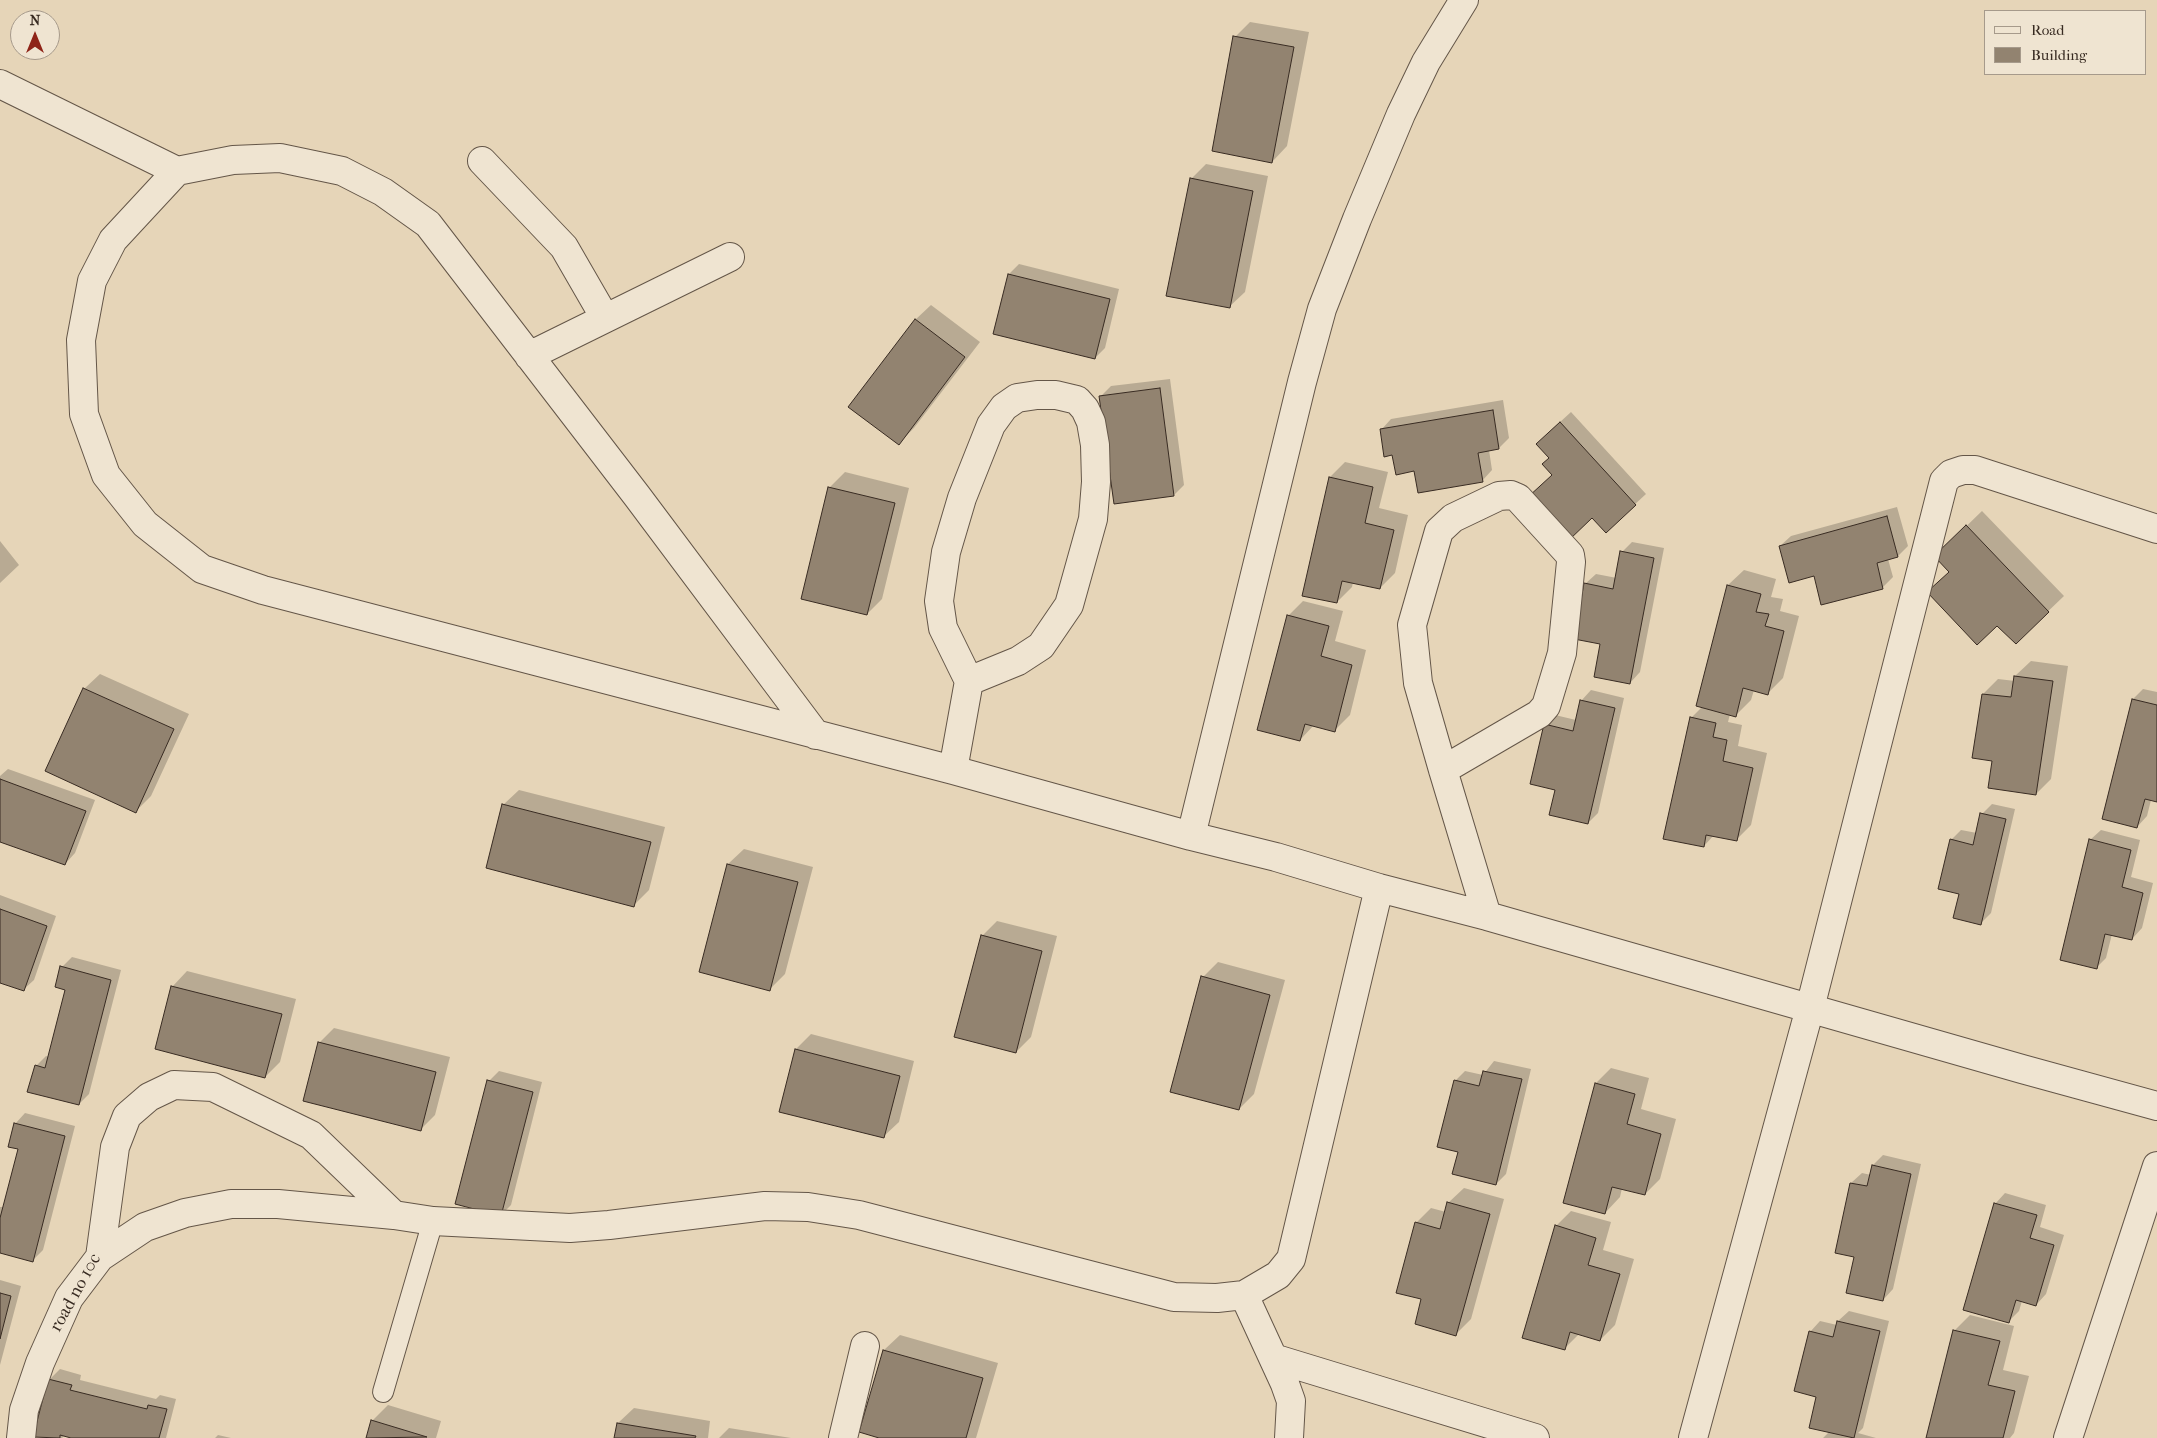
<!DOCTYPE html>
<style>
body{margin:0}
#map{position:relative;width:2157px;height:1438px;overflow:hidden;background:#e6d5b8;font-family:"IM FELL French Canon",serif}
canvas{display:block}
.legend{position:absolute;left:1984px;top:10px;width:162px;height:65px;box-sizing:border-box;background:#efe4d1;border:1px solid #a69a8b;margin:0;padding:6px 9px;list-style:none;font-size:15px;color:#382b22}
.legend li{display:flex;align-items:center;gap:10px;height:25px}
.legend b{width:25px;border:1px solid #a69a8b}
.north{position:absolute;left:10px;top:10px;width:50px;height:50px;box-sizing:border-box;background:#efe4d1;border:1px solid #a69a8b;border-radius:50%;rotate:0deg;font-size:14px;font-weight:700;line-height:20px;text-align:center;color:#382b22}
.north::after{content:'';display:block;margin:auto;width:18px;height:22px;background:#8f2418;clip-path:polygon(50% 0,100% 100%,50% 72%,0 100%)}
</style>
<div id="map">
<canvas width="2157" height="1438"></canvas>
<ul class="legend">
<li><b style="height:6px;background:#efe4d1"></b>Road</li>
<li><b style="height:14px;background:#928370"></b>Building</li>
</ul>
<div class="north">N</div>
</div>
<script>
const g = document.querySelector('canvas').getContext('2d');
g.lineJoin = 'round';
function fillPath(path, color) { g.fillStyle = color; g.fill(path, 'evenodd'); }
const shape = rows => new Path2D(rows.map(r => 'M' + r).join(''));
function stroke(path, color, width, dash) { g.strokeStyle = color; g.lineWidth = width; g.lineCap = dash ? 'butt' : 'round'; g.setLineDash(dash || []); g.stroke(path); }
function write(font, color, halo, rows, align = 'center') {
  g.font = font + ' "IM FELL French Canon",serif'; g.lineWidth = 4; g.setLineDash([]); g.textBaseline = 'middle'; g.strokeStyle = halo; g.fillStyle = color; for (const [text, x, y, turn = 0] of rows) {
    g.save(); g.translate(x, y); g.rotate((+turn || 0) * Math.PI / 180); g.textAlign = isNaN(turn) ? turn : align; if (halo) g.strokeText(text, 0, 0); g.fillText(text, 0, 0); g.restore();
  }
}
const shadow = shape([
 [1250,22,1309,32,1287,146,1272,162,1235,37],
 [1206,164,1268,176,1245,292,1229,307,1191,179],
 [1019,264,1119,289,1105,348,1095,358,1009,274],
 [931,305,980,342,914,428,898,444,915,320],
 [1170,379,1184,485,1174,495,1101,396,1111,386],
 [1503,400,1509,438,1499,448,1489,450,1492,470,1482,481,1415,470,1393,454,1381,430,1391,419],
 [1571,412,1646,494,1606,531,1554,474,1547,434],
 [1345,462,1388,472,1379,508,1408,515,1395,573,1380,588,1353,582,1352,587,1337,602,1330,477],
 [845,472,909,488,882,599,867,614,830,487],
 [1897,507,1908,546,1898,556,1888,559,1893,577,1883,587,1822,604,1815,575,1780,546,1791,536],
 [1982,511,2064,596,2016,642,1950,571,1951,541],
 [0,541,19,565,0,583],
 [1632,542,1664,548,1640,672,1630,683,1602,643,1585,584,1596,574,1617,578,1622,552],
 [1744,570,1776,579,1771,597,1783,599,1780,611,1799,616,1783,678,1768,693,1754,690,1751,700,1736,715,1730,714,1728,722,1742,725,1738,746,1767,753,1751,825,1736,840,1714,835,1704,846,1691,718,1702,707,1698,705,1728,585],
 [1303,601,1343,611,1335,641,1366,650,1350,715,1334,731,1314,725,1300,740,1288,616],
 [2031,661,2068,666,2051,779,2036,794,1994,760,1983,694,1998,679,2015,681,2015,676],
 [100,674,189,714,151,796,136,811,84,689],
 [2143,689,2157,692,2157,801,2151,800,2147,816,2137,827,2133,699],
 [1591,690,1624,698,1598,813,1588,823,1556,789,1545,725,1555,715,1576,720,1581,701],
 [8,769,95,800,75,853,65,864,0,840,0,776],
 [519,790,665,827,649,890,634,905,503,805],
 [1992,804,2015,809,1991,913,1981,923,1960,893,1951,840,1961,830,1977,833,1982,814],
 [2101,830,2140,840,2131,877,2153,883,2142,928,2132,939,2112,934,2106,958,2096,968,2090,840],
 [744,849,813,867,785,974,770,989,728,864],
 [0,895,56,916,34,980,23,990,0,981],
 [997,921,1057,936,1031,1037,1016,1052,982,936],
 [72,957,121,970,89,1094,79,1104,36,1066,46,1056,49,1057,66,989,62,967],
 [1218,962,1285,980,1254,1094,1239,1109,1203,977],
 [187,971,296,999,280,1062,265,1077,172,987],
 [334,1028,450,1057,435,1115,420,1130,319,1043],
 [811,1034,914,1061,899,1122,883,1137,796,1049],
 [1494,1061,1531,1069,1506,1174,1496,1184,1459,1151,1455,1081,1465,1071,1483,1075],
 [1611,1068,1649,1078,1641,1109,1676,1119,1660,1179,1645,1194,1622,1188,1620,1197,1605,1213,1596,1083],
 [499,1071,542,1082,511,1205,501,1215,489,1081],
 [25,1113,75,1126,43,1250,32,1261,0,1252,0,1207,4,1207,20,1148,15,1124],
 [1883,1155,1921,1164,1893,1289,1883,1300,1855,1256,1836,1252,1851,1183,1862,1173,1871,1175,1873,1165],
 [1464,1188,1504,1199,1471,1319,1456,1334,1423,1298,1416,1223,1431,1208,1446,1212,1448,1203],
 [2005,1193,2046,1205,2040,1227,2064,1235,2046,1294,2036,1305,2022,1301,2019,1311,2009,1321,1995,1204],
 [1571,1211,1611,1222,1603,1250,1634,1259,1615,1325,1600,1340,1579,1334,1564,1349,1556,1226],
 [0,1280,21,1286,0,1365],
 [1849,1311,1889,1321,1863,1428,1858,1433,1876,1438,1823,1438,1829,1432,1818,1396,1810,1332,1820,1321,1837,1325,1838,1321],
 [1970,1315,2014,1326,2003,1370,2029,1376,2014,1433,2010,1438,1927,1438,1955,1330],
 [900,1335,998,1363,976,1438,884,1438,861,1431,884,1350],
 [60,1369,81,1375,80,1380,156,1399,160,1395,176,1399,166,1438,76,1438,65,1435,62,1438,34,1436,49,1380],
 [388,1405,441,1421,436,1438,367,1438,372,1421],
 [634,1408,710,1421,708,1438,616,1438,618,1423],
 [729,1428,791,1438,719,1438],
 [218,1435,231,1438,215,1438]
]);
const building = shape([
 [1233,36,1294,47,1272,163,1212,151,1233,36],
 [1190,178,1253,191,1230,308,1166,296,1190,178],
 [1008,274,1110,299,1095,359,993,334,1008,274],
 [915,319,965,357,899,445,848,407,915,319],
 [1160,388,1174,496,1114,504,1099,396,1160,388],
 [1493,410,1499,449,1478,453,1483,482,1418,493,1414,471,1396,475,1392,455,1384,457,1380,429,1493,410],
 [1560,422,1636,505,1606,533,1592,518,1568,541,1528,497,1552,475,1542,464,1549,458,1536,444,1560,422],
 [1329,477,1373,487,1365,523,1394,530,1380,589,1342,581,1337,603,1302,596,1329,477],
 [828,487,895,503,867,615,801,599,828,487],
 [1887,516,1898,557,1877,563,1883,589,1821,605,1814,576,1789,583,1779,546,1887,516],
 [1966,525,2049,612,2016,644,1997,626,1977,645,1927,592,1949,572,1934,556,1966,525],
 [1620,551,1654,558,1630,684,1594,677,1600,644,1574,639,1584,583,1613,589,1620,551],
 [1727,585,1761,594,1756,612,1769,614,1765,626,1784,631,1768,695,1743,688,1736,717,1696,706,1727,585],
 [1287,615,1329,626,1321,656,1352,665,1335,732,1305,724,1300,741,1257,730,1287,615],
 [2014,676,2053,681,2036,795,1988,788,1992,761,1972,758,1982,694,2011,697,2014,676],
 [83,688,174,729,136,813,45,771,83,688],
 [2132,699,2157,705,2157,802,2145,799,2137,828,2102,819,2132,699],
 [1580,700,1615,708,1588,824,1549,815,1555,790,1530,784,1544,724,1573,731,1580,700],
 [1690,717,1716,723,1713,737,1727,740,1723,761,1753,768,1737,841,1706,835,1704,847,1663,839,1690,717],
 [0,779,86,811,65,865,0,842,0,779],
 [502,804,651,842,634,907,486,868,502,804],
 [1980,813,2006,819,1981,925,1953,918,1959,894,1938,889,1950,839,1973,845,1980,813],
 [2089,839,2131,850,2122,887,2143,893,2132,940,2105,934,2097,969,2060,960,2089,839],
 [727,864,798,882,770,991,699,972,727,864],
 [0,909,47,926,24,991,0,983,0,909],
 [981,935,1042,951,1016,1053,954,1037,981,935],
 [60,966,111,980,79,1105,27,1092,35,1065,45,1068,65,990,55,987,60,966],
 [1201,976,1270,995,1239,1110,1170,1092,1201,976],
 [171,986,282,1014,265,1078,155,1049,171,986],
 [318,1042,436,1072,421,1131,303,1101,318,1042],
 [795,1049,900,1076,884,1138,779,1112,795,1049],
 [1483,1071,1522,1079,1496,1185,1452,1174,1458,1152,1437,1147,1454,1080,1479,1086,1483,1071],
 [487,1080,533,1092,501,1216,455,1204,487,1080],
 [1595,1083,1635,1094,1627,1124,1661,1134,1645,1195,1612,1187,1605,1214,1563,1203,1595,1083],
 [14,1123,65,1136,33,1262,0,1253,0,1218,18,1149,8,1147,14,1123],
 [1872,1165,1911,1174,1883,1301,1846,1293,1854,1257,1835,1253,1850,1183,1867,1186,1872,1165],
 [1447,1202,1490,1214,1456,1336,1415,1324,1421,1299,1396,1293,1415,1222,1440,1229,1447,1202],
 [1994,1203,2037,1215,2030,1238,2054,1245,2036,1306,2016,1300,2009,1323,1963,1310,1994,1203],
 [1555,1225,1596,1238,1588,1265,1620,1274,1600,1341,1570,1332,1565,1350,1522,1338,1555,1225],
 [0,1293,11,1296,0,1339,0,1293],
 [1837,1321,1880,1331,1854,1438,1809,1428,1816,1397,1794,1391,1809,1331,1833,1337,1837,1321],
 [1953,1330,2000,1341,1988,1385,2015,1391,2003,1438,1926,1438,1953,1330],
 [883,1350,983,1378,966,1438,879,1438,859,1432,883,1350],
 [48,1379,72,1385,70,1390,147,1409,148,1405,167,1409,159,1438,71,1438,60,1435,60,1438,33,1437,48,1379],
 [371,1420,427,1437,366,1438,371,1420],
 [617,1423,696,1436,695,1438,614,1438,617,1423]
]);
const lane = shape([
 [383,1392,433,1221]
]);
const street = shape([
 [0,84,177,171,113,240,92,281,81,340,84,414,106,475,145,524,202,569,263,590,953,770,1191,836,1276,857,1379,888,1487,916,2022,1069,2157,1106],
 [482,161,564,247,605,318],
 [177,171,233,160,280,158,342,171,383,192,428,224,637,496,816,735],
 [529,356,730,257],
 [953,770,969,681,943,628,939,601,946,552,962,498,991,425,1004,407,1017,398,1037,395,1056,395,1077,400,1085,409,1091,422,1095,445,1096,482,1093,519,1069,605,1041,646,1018,661,969,681],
 [1443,770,1539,714,1546,706,1562,653,1571,562,1570,555,1518,498,1511,495,1499,496,1453,518,1439,531,1412,625,1418,683,1443,770,1487,916],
 [1191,836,1302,382,1322,309,1357,219,1401,114,1426,62,1464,0],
 [100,1257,145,1227,185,1213,231,1204,278,1204,394,1215,433,1221,570,1228,609,1225,765,1206,808,1207,859,1215,1174,1297,1217,1298,1244,1295],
 [1273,1358,1535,1438],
 [21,1438,24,1410,40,1363,69,1298,100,1257,115,1147,127,1116,149,1097,174,1085,213,1087,311,1135,394,1215],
 [843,1438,865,1346],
 [1289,1438,1291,1401,1285,1384,1244,1295,1278,1275,1291,1259,1379,888],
 [1693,1438,1810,1008,1944,481,1951,474,1963,470,1975,470,2157,529],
 [2068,1438,2157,1166]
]);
const streetNames = [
 ["road no 10c",76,1293,-61]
];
fillPath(shadow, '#0003');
fillPath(building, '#928370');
stroke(building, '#382b22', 1);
stroke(lane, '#645648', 22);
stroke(street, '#645648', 30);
stroke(lane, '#efe4d1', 20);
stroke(street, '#efe4d1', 28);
write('18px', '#382b22', '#efe4d1', streetNames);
</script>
